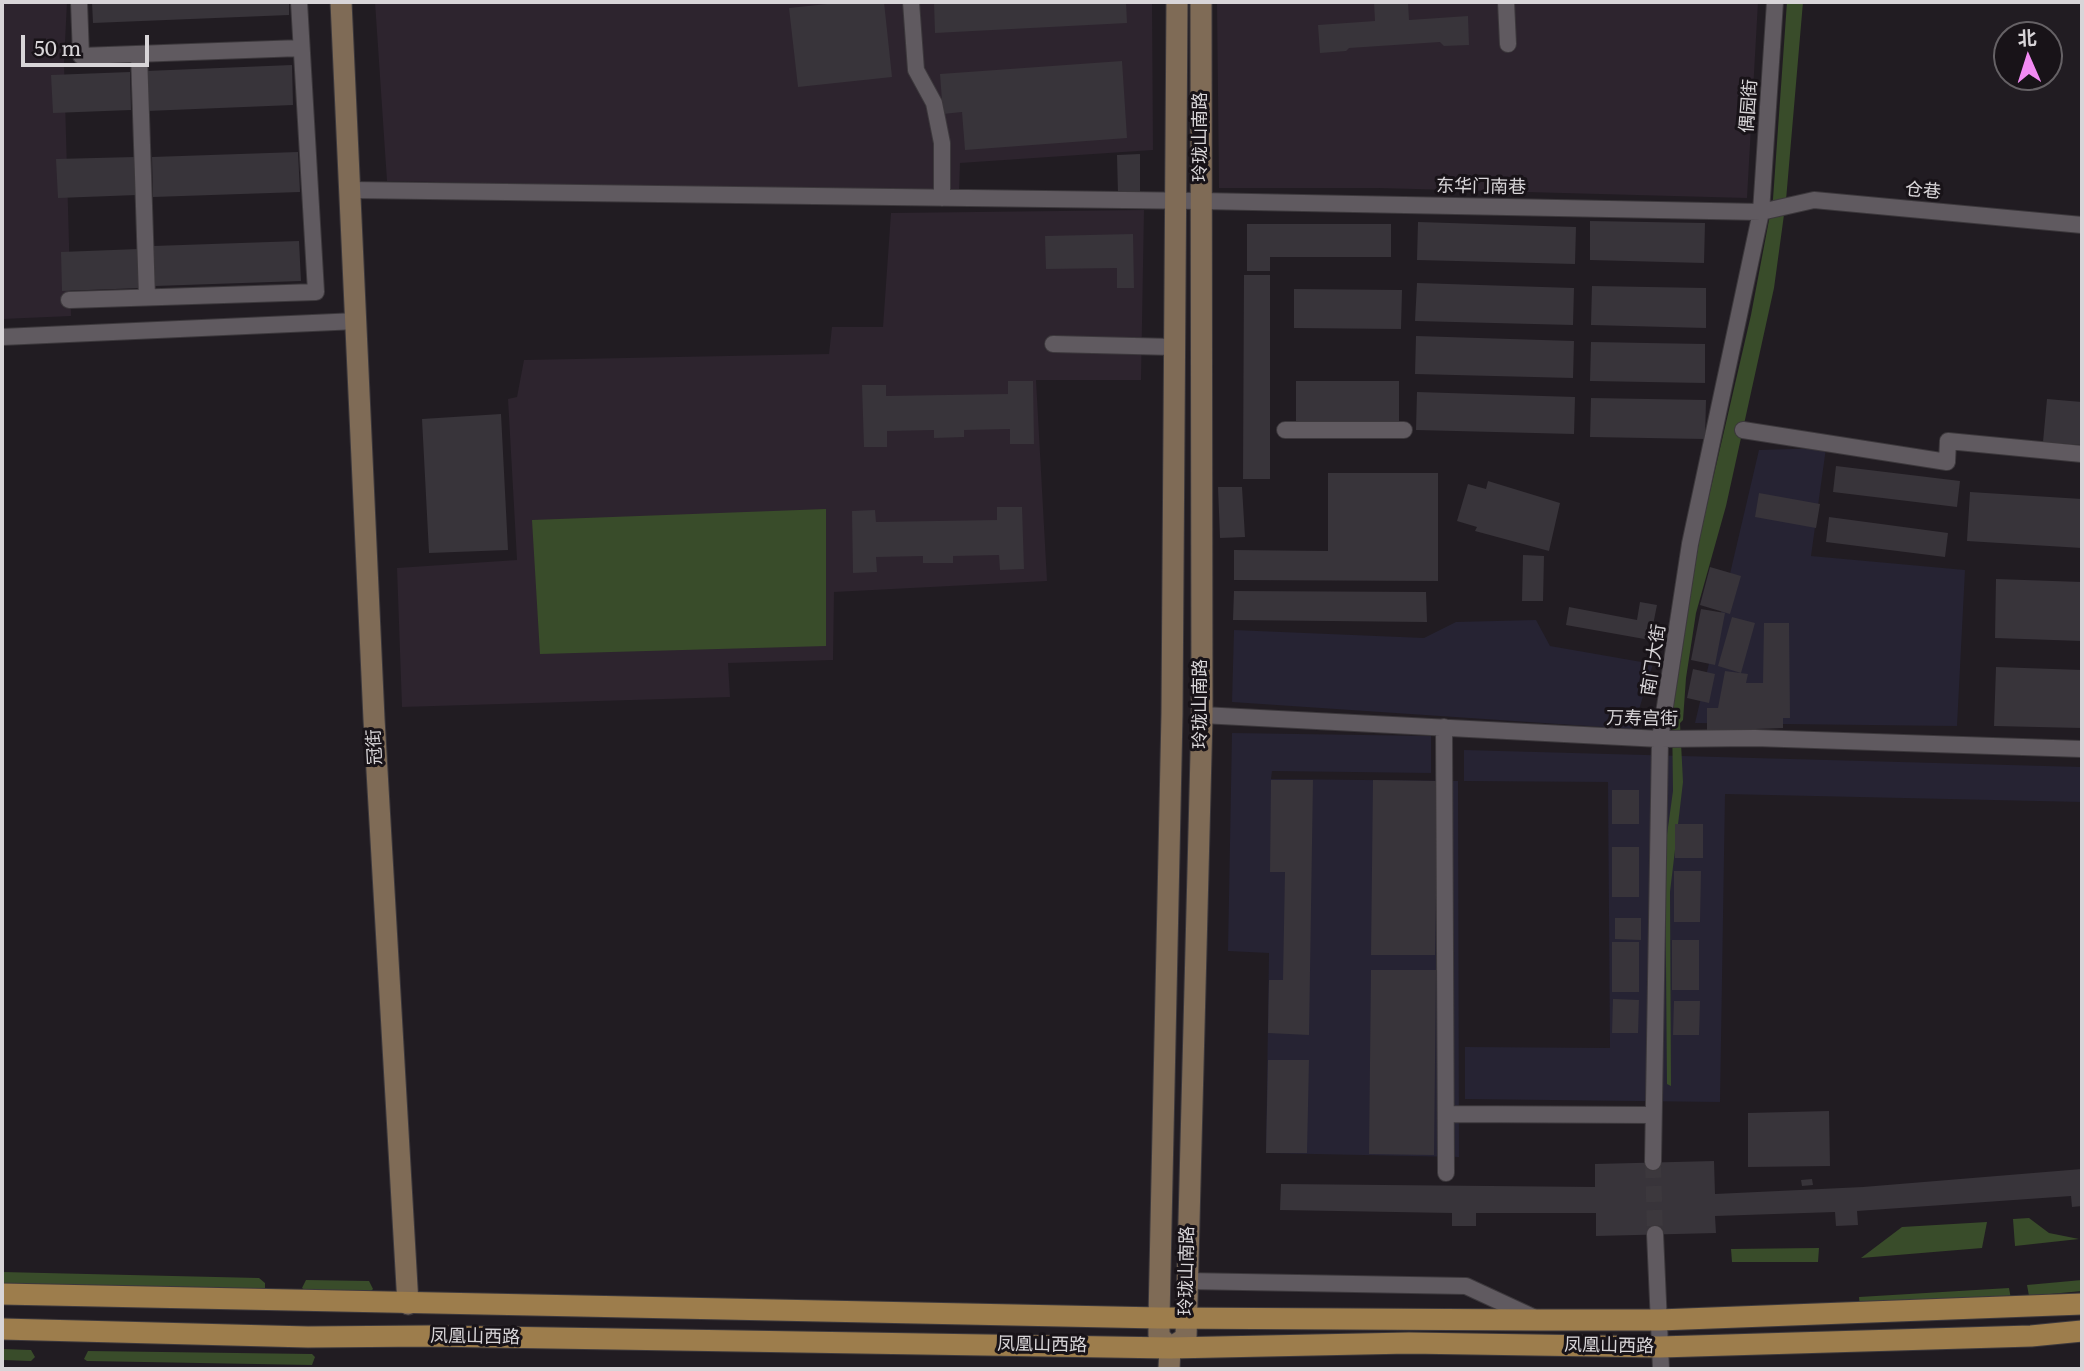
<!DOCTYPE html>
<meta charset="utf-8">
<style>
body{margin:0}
#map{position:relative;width:2084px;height:1371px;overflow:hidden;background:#211c22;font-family:Literata,"Noto Sans SC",serif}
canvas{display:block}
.frame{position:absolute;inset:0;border:4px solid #d8d5d8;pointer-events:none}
.north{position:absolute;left:1993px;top:21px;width:70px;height:70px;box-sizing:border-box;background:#181318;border:2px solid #656165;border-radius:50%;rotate:357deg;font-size:19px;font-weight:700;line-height:28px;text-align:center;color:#d8d5d8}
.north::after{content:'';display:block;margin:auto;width:24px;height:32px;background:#f28af3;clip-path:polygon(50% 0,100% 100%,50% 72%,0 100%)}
.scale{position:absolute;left:21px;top:35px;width:128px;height:32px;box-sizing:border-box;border:4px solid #d8d5d8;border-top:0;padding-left:9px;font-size:21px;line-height:24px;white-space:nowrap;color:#d8d5d8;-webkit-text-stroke:5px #181318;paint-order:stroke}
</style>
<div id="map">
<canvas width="2084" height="1371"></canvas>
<div class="frame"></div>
<div class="north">北</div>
<div class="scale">50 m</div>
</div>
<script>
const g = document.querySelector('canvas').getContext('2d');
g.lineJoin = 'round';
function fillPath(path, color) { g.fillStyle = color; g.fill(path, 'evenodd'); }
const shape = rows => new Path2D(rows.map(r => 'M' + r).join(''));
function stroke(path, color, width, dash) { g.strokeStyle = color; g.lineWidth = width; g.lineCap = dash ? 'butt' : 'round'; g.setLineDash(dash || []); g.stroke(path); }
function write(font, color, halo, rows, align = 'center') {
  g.font = font + ' Literata,"Noto Sans SC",serif'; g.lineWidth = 6; g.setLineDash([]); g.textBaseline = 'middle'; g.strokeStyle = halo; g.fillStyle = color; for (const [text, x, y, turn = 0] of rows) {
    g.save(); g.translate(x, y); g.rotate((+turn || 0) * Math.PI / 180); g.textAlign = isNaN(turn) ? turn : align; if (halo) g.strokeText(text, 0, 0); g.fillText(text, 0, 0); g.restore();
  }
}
const commercial = shape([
 [1826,448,1811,556,1965,570,1957,726,1695,723,1759,450],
 [1536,620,1550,646,1653,664,1633,729,1232,702,1234,630,1424,638,1456,622],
 [1232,733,1431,736,1431,773,1272,771,1271,779,1458,781,1459,1157,1266,1153,1269,953,1228,951],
 [1464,750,2082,767,2082,802,1725,794,1720,1102,1465,1099,1465,1047,1610,1048,1608,782,1464,781]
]);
const built = shape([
 [2,2,67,2,64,63,71,316,2,319],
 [375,2,1152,2,1153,150,960,163,959,193,387,181],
 [1217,2,1758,2,1747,198,1378,188,1219,188],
 [1144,210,1141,380,1036,380,1047,581,834,592,833,660,728,663,730,697,402,707,397,568,517,560,508,399,517,397,524,360,829,354,832,327,883,327,891,213]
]);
const green = shape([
 [1787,2,1803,2,1786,200,1774,288,1726,506,1696,613,1686,678,1683,720,1680,723,1683,782,1670,892,1671,1086,1667,1084,1665,849,1673,791,1672,710,1700,535,1751,315,1773,199],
 [826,509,826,646,540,654,532,520],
 [2029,1218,2049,1233,2079,1239,2015,1246,2013,1219],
 [1987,1222,1982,1248,1861,1258,1902,1227],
 [1819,1248,1818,1262,1732,1262,1731,1249],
 [2,1272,259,1278,265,1283,265,1289,259,1291,2,1287],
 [306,1280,369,1281,373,1289,369,1293,306,1291,302,1288],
 [2082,1280,2082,1291,2029,1296,2027,1285],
 [2009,1288,2011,1299,1860,1308,1859,1297],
 [2,1349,31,1350,35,1357,31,1361,2,1360],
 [88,1351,312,1354,315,1357,312,1365,87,1361,84,1359]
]);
const building = shape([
 [92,2,289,2,289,15,93,23],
 [846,2,884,2,892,77,798,87,789,8],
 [934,2,1126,2,1127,23,935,33],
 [1374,2,1408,2,1409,20,1468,16,1469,45,1444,46,1440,42,1349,48,1346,51,1320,53,1318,25,1375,21],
 [1122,61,1127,138,965,150,962,112,943,114,940,74],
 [292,65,293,105,147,111,146,71],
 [130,72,131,110,53,113,51,75],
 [298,152,300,192,153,197,152,157],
 [1140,154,1140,194,1118,194,1117,155],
 [135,157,137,195,58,198,56,159],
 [1590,221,1705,223,1704,263,1590,260],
 [1418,222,1576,227,1575,264,1417,260],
 [1247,224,1391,224,1391,257,1270,257,1270,271,1247,271],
 [1133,234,1134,288,1117,288,1117,268,1046,269,1045,236],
 [299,241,301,281,155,286,153,246],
 [139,249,141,288,62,291,61,252],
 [1244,275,1270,275,1270,479,1243,479],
 [1417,283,1574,288,1573,325,1415,321],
 [1592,286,1706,288,1706,328,1591,325],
 [1294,289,1402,290,1401,329,1294,328],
 [1416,336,1574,341,1573,378,1415,374],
 [1591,342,1705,344,1705,383,1590,381],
 [1008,381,1033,381,1034,444,1010,444,1010,429,964,430,964,437,934,438,934,430,887,431,887,447,864,447,862,385,886,385,886,396,1008,394],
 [1296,381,1399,381,1399,422,1296,422],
 [1417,392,1575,397,1574,434,1416,430],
 [1591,398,1706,400,1705,439,1590,437],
 [2047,399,2082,402,2082,445,2043,442],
 [501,414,508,550,429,553,422,419],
 [1836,466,1960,481,1957,507,1833,492],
 [1328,473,1438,473,1438,581,1234,580,1234,550,1328,551],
 [1488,481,1560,503,1549,551,1475,531,1477,527,1457,521,1468,484,1486,489],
 [1218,487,1242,487,1245,537,1220,538],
 [1970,492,2082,499,2082,548,1967,541],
 [1759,493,1820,504,1816,528,1755,517],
 [997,507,1022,507,1024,569,1000,570,999,555,953,556,953,563,923,563,923,556,876,557,877,572,853,573,852,511,875,510,876,522,997,520],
 [1829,517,1948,533,1945,557,1826,542],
 [1523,555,1544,556,1543,601,1522,601],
 [1710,567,1741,576,1730,614,1700,605],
 [1996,579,2082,582,2082,641,1995,638],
 [1234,591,1426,592,1427,622,1233,620],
 [1640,602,1657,605,1650,640,1566,625,1569,607,1637,620],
 [1701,609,1725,613,1715,665,1691,660],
 [1732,617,1755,623,1741,673,1718,666],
 [1764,623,1789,623,1790,718,1783,718,1783,728,1756,729,1756,733,1707,733,1707,708,1718,708,1725,671,1748,674,1746,683,1763,683],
 [1996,667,2082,670,2082,728,1994,726],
 [1693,669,1715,674,1709,703,1687,698],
 [1271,780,1313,780,1309,1035,1268,1033,1269,980,1283,980,1285,872,1270,872],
 [1373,780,1438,781,1435,955,1371,955],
 [1612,790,1639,790,1639,824,1612,824],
 [1675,824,1703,824,1703,858,1675,858],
 [1612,847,1639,847,1639,897,1612,897],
 [1674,871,1701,871,1700,922,1674,922],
 [1615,918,1641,918,1641,940,1615,939],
 [1672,940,1699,940,1699,990,1672,990],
 [1612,942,1639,942,1639,992,1612,992],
 [1371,970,1436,970,1434,1155,1369,1154],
 [1613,999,1639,1000,1638,1033,1612,1033],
 [1674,1001,1700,1001,1699,1035,1673,1035],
 [1268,1060,1309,1060,1307,1153,1266,1153],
 [1829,1111,1830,1166,1748,1167,1748,1113],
 [1714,1161,1715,1194,1863,1187,2082,1169,2082,1206,2072,1207,2071,1196,1857,1211,1858,1225,1836,1226,1835,1212,1715,1216,1716,1233,1596,1236,1596,1213,1476,1213,1476,1226,1452,1226,1452,1213,1280,1210,1281,1184,1595,1187,1595,1164],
 [1812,1179,1813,1185,1802,1186,1801,1180]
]);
const streetTunnel = shape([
 [1653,1162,1655,1234]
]);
const street = shape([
 [79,2,81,56,301,48],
 [911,2,916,70,934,103,942,143,942,198],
 [1506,2,1508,44],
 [139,54,147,297],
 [350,190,1201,201,1761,212,1814,200,2082,225],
 [69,300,316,292,299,2],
 [2,337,357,321],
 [1053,344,1173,347],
 [1285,430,1404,430],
 [1743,430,1947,462,1948,441,2082,454],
 [1202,715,1660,739,1755,738,2082,749],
 [1444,727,1446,1173],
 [1446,1114,1653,1115],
 [1653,1162,1660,739,1690,544,1761,212,1775,2],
 [1655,1234,1661,1369],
 [1186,1281,1466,1286,1535,1318]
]);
const secondary = shape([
 [341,2,374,719,408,1304],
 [1170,1348,1186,1338,1202,715,1201,2],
 [1170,1348,1159,1336,1159,1318,1172,714,1177,2],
 [1169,1369,1170,1348]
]);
const primary = shape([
 [2,1294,1159,1318,1541,1320,1659,1320,2082,1304],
 [2,1329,308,1337,430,1336,1170,1348,1409,1343,1660,1347,2031,1336,2082,1331]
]);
const streetNames = [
 ["偶园街",1749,106,-86],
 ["玲珑山南路",1201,137,-90],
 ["东华门南巷",1481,187,1],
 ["仓巷",1923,191,5],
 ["南门大街",1654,660,-81],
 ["玲珑山南路",1201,704,-90],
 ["万寿宫街",1642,719,1],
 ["冠街",375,747,-93],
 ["玲珑山南路",1187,1271,-89],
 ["凤凰山西路",475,1337,1],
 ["凤凰山西路",1042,1345,1],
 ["凤凰山西路",1609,1346,1]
];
fillPath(commercial, '#262333');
fillPath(built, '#2d242e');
fillPath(green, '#394c2a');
fillPath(building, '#38343a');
stroke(streetTunnel, '#3c383d', 16, [16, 8]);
stroke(street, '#3c383c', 18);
stroke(secondary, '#3c383c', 23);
stroke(primary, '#3c383c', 23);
stroke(street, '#605a60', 16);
stroke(secondary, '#7f6b56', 21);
stroke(primary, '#9d7d4c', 21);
write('18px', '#d8d5d8', '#181318', streetNames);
</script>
